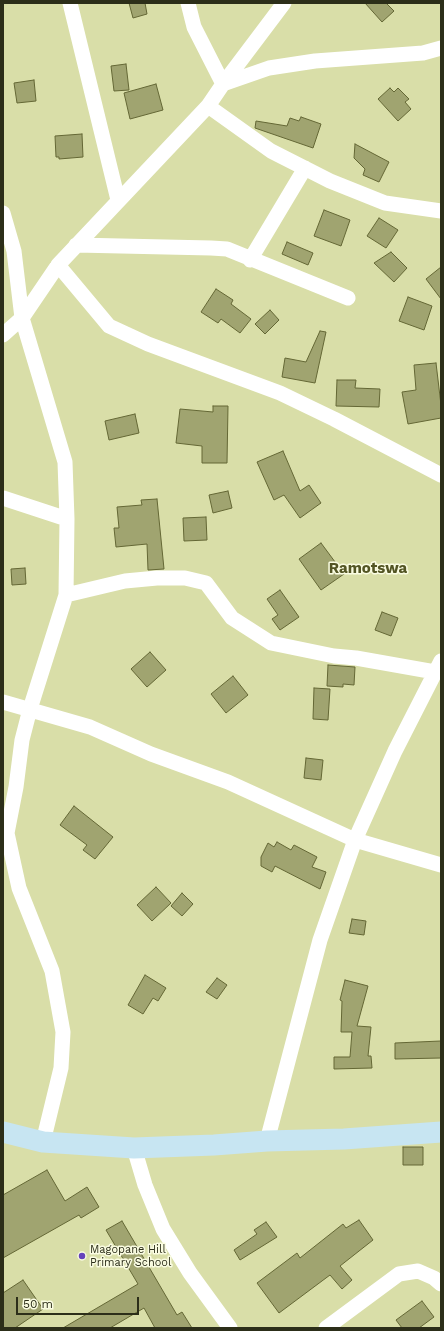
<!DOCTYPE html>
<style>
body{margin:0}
#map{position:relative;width:444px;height:1331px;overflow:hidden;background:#d9dea8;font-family:"Work Sans",sans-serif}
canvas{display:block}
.frame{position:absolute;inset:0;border:4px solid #2c2e19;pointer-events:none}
.scale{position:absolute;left:16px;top:1297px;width:123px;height:18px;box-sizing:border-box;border:2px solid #2c2e19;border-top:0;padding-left:5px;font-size:12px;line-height:14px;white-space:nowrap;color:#2c2e19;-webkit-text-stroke:3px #fafce2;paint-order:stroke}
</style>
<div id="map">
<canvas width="444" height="1331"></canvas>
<div class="frame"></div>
<div class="scale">50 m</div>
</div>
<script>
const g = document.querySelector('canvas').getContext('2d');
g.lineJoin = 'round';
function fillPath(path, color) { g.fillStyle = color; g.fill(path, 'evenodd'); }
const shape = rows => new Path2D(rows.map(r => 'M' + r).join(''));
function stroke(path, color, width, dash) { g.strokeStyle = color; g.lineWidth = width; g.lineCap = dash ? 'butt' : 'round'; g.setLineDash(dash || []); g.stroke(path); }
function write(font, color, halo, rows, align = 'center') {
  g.font = font + ' "Work Sans",sans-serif'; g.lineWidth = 3; g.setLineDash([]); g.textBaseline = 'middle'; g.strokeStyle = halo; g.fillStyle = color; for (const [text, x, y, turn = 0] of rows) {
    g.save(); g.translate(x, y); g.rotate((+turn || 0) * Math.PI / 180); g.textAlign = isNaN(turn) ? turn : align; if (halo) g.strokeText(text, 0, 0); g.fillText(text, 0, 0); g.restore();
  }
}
const building = shape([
 [129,3,145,3,147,14,133,18,129,3],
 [365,3,386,3,394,11,382,22,365,3],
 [126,64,129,90,114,91,111,66,126,64],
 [34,80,36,101,17,103,14,83,34,80],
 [156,84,163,110,130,119,124,93,156,84],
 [390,88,394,92,398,88,409,99,405,102,411,109,398,121,378,99,390,88],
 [301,117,321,124,313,148,255,128,256,121,287,126,290,118,299,121,301,117],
 [82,134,83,157,59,159,59,157,56,157,55,136,82,134],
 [355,144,389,162,379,182,363,175,365,169,354,158,355,144],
 [324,210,350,220,341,246,314,236,324,210],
 [379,218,398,230,386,248,367,236,379,218],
 [287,242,313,253,308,265,282,254,287,242],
 [391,252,407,268,394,282,374,263,391,252],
 [441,267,441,299,426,279,441,267],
 [216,289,233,300,231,304,251,319,240,333,221,319,218,323,201,312,216,289],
 [408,297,432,306,424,330,399,321,408,297],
 [270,310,279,320,265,334,255,324,270,310],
 [320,331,326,332,315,383,282,377,285,358,306,362,320,331],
 [436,363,441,405,441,418,408,424,402,392,416,390,414,365,436,363],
 [337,380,356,380,355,388,380,389,379,407,336,406,337,380],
 [213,406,228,406,227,463,202,463,202,446,176,443,180,409,213,412,213,406],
 [135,414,139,433,109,440,105,421,135,414],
 [283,451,300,491,309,485,321,503,300,518,284,495,274,500,257,462,283,451],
 [228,491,232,508,213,513,209,495,228,491],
 [157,499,164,569,148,570,147,544,116,547,114,528,119,528,117,507,142,505,141,500,157,499],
 [206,517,207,540,184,541,183,518,206,517],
 [321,543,344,574,321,590,299,559,321,543],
 [25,568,26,584,12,585,11,569,25,568],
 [280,590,299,617,280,630,272,619,278,615,267,599,280,590],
 [382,612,398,618,391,636,375,630,382,612],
 [150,652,166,670,147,687,131,669,150,652],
 [328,665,355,667,354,685,343,684,343,687,327,686,328,665],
 [233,676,248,695,226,713,211,694,233,676],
 [314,688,330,689,328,720,313,719,314,688],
 [306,758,323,760,321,780,304,778,306,758],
 [74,806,113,837,95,859,83,850,87,845,60,825,74,806],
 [277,842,291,850,294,845,317,857,312,867,326,872,320,889,275,866,272,872,261,866,261,857,268,843,274,847,277,842],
 [156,887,171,903,152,921,137,905,156,887],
 [182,893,193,904,182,916,171,906,182,893],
 [352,919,366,921,364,935,349,933,352,919],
 [145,975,166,988,158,1001,153,998,143,1014,128,1005,145,975],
 [217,978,227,985,217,999,206,992,217,978],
 [345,980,368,986,357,1026,371,1027,368,1056,371,1056,372,1068,334,1069,334,1057,350,1057,352,1032,341,1032,342,1001,340,1000,345,980],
 [441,1041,441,1058,395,1059,395,1043,441,1041],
 [403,1147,423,1147,423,1165,403,1165,403,1147],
 [47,1170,65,1201,87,1187,99,1207,81,1218,79,1215,3,1258,3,1195,47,1170],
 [359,1220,373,1240,340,1266,352,1280,342,1289,330,1275,279,1313,257,1283,297,1253,300,1258,343,1224,346,1228,359,1220],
 [122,1221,177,1315,182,1312,192,1328,155,1328,144,1308,110,1328,63,1328,138,1284,106,1230,122,1221],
 [266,1222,277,1237,240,1260,234,1250,257,1234,254,1230,266,1222],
 [23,1280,43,1309,15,1328,3,1328,3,1293,23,1280],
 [422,1301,434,1317,419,1328,402,1328,396,1320,422,1301]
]);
const street = shape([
 [70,3,118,200],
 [188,3,194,27,223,84,284,3],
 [208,106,271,151,330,181,385,203,441,211],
 [3,213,14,251,22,318,65,462,67,519,66,595,30,709,22,740,16,787,7,833,19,888,52,971,63,1032,61,1068,43,1142],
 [76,245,211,248,227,249,348,298],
 [250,260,305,168],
 [58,265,109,326,148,344,280,393,334,419,441,475],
 [3,335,22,318,58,265,208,106,223,84,269,68,315,61,423,53,441,48],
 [3,498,67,519],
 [66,595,125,581,157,578,185,578,206,583,232,618,271,643,334,656,356,658,435,672],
 [3,702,90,727,151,754,228,782,355,840,441,865],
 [267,1141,320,940,355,840,395,751,441,661],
 [134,1148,145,1185,163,1229,190,1273,230,1328],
 [326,1328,399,1274,418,1271,434,1278,441,1284]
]);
const secondary = shape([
 [3,1132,43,1142,134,1148,214,1145,267,1141,344,1139,441,1132]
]);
const markers = [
 [82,1256,4,"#6542bb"]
];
const poiNames = [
 ["Magopane Hill",90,1250],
 ["Primary School",90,1263]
];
const districtNames = [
 ["Ramotswa",368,569]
];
fillPath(building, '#a0a470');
stroke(building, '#646735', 1);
stroke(street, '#fff', 15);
stroke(secondary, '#c7e5f2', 21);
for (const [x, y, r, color] of markers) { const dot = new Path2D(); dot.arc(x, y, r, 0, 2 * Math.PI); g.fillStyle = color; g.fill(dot); stroke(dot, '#fafce2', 1.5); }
write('11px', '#2c2e19', '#fafce2', poiNames, 'left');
write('bold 15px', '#535524', '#fafce2', districtNames);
</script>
